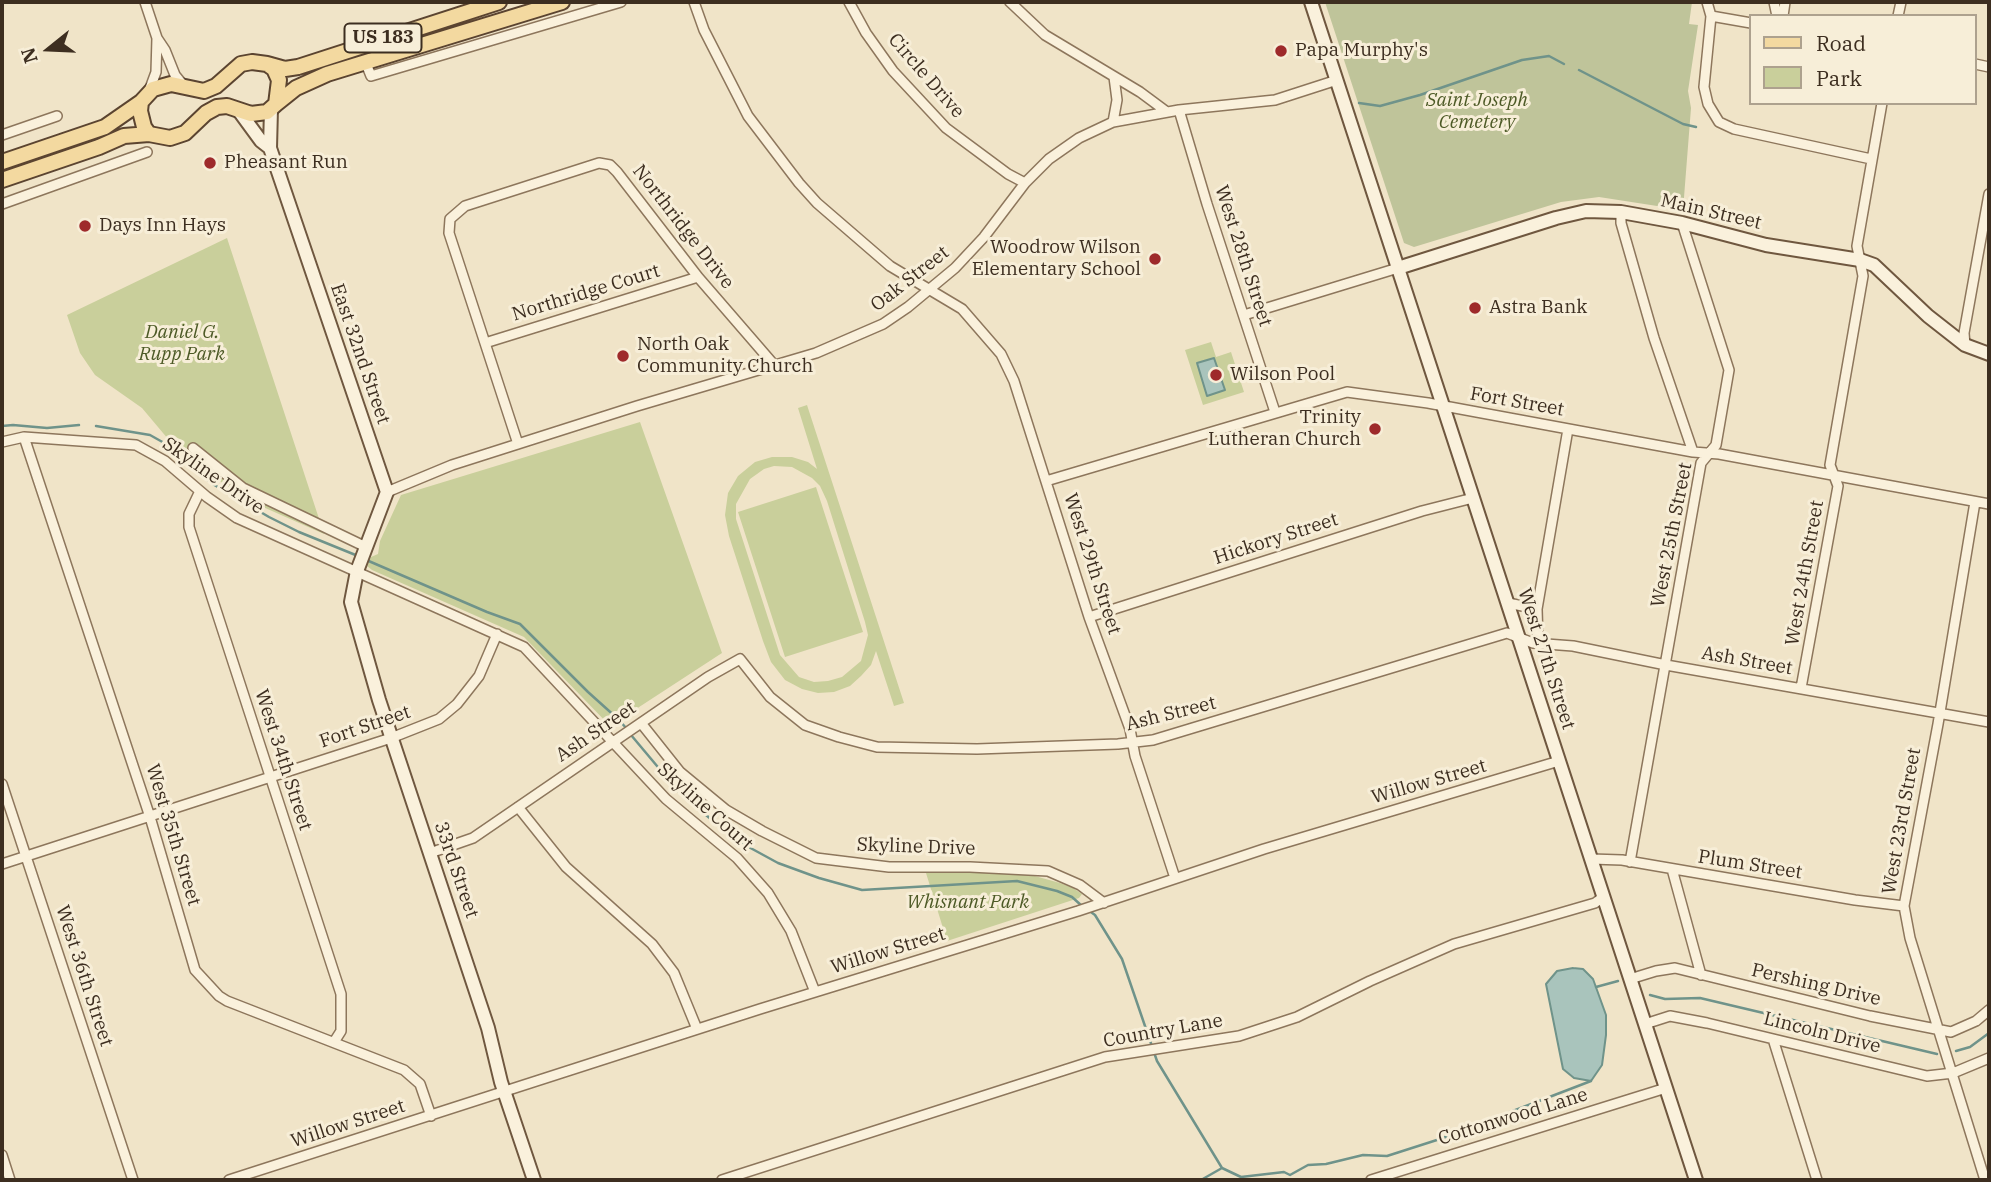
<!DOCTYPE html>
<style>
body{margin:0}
#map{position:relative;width:1991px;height:1182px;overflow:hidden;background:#f0e4c8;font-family:"IBM Plex Serif",serif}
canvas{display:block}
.frame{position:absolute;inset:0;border:4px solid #3d2e20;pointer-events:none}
.legend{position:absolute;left:1749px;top:14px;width:228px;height:91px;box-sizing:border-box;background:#f7eed8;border:2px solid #ada18e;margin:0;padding:9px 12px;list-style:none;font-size:21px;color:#3d2e20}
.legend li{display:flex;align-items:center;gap:14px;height:35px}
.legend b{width:35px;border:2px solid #ada18e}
.north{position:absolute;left:14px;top:14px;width:70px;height:70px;-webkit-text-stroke:5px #f7eed8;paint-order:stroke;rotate:252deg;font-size:19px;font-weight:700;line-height:28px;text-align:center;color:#3d2e20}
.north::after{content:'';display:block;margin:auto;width:24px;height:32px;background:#3d2e20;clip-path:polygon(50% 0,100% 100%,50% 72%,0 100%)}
</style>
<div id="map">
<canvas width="1991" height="1182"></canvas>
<div class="frame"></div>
<ul class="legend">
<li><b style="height:9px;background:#f3d9a0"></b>Road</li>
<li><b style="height:19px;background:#c9cf9b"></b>Park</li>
</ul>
<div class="north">N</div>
</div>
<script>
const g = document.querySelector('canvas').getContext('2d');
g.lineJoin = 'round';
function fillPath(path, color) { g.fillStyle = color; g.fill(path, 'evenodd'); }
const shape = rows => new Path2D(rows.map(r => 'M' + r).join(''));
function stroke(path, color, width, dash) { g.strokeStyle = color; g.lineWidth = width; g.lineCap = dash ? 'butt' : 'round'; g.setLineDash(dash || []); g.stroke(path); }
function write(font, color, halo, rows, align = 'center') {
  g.font = font + ' "IBM Plex Serif",serif'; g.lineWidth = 6; g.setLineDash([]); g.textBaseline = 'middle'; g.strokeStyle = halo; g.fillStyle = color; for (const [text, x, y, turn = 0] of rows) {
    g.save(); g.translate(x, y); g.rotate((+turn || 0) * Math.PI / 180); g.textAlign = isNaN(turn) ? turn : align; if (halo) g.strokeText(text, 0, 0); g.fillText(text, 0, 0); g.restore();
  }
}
const green = shape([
 [227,238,324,534,245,499,179,452,142,408,95,375,80,353,67,315],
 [1211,342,1216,357,1231,352,1244,392,1203,405,1185,350],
 [807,405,904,703,894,706,876,651,871,665,861,676,850,686,834,692,818,693,802,689,785,680,771,662,763,641,729,536,725,515,728,493,738,476,755,462,772,457,792,457,808,462,817,469,798,408],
 [774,466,792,467,812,478,820,486,827,501,865,622,868,635,861,661,842,677,828,681,814,682,799,677,780,655,736,519,736,504,750,479,764,469],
 [640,422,722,653,610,726,524,637,372,570,367,566,371,557,378,554,380,541,401,495],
 [816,487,863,632,785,657,738,512],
 [926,873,1024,873,1060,883,1073,888,1082,894,1079,898,947,941]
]);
const cemetery = shape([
 [1325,2,1692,2,1689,24,1698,25,1688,91,1691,108,1683,210,1599,197,1561,202,1414,247,1404,243]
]);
const water = shape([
 [1214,358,1225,390,1207,396,1197,363,1214,358],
 [1573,968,1583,969,1593,979,1606,1015,1606,1035,1602,1065,1591,1081,1574,1078,1563,1069,1546,984,1557,971,1573,968]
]);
const stream = shape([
 [1579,70,1683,124,1696,127],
 [1359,103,1380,106,1420,95,1522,60,1549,56,1564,64],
 [2,426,13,425,47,428,79,425],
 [96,426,150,435,166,444,211,483,269,517,299,532,358,556],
 [364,559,487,612,520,624,588,692,618,719,627,729],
 [631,735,678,791,734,839,778,863,819,878,862,890,1017,881,1057,891,1072,897,1082,906],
 [1088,910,1095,915,1122,959,1157,1061,1222,1168,1241,1177,1284,1172,1290,1175,1308,1165,1326,1164,1363,1155,1387,1156,1440,1139,1591,1081],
 [1596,987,1618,981],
 [1650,995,1665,999,1700,998,1937,1054],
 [1956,1051,1970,1047,1989,1033],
 [1201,1180,1222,1168]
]);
const street = shape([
 [145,2,157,38,165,50,175,75,184,86],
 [694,2,704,30,748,116,799,183,817,203,890,266,962,309,1001,354,1014,381,1089,617,1130,729,1135,756,1175,878],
 [849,2,866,33,893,71,946,128,1008,174,1025,183],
 [1010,2,1045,35,1140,92,1167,112],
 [1707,2,1711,16,1704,87,1708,104,1719,122,1734,129,1871,159],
 [1774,2,1777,16],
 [1711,16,1751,23],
 [1783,16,1785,2],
 [1898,16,1901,2],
 [365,61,371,76,621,2],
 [1975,64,1989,67],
 [149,91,156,72,157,38],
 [1179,110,1207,204,1275,412],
 [1113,122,1117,100,1114,77],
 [2,135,57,116],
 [2,204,147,152],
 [1621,212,1621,223,1654,338,1693,452],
 [1244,315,1398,268],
 [485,343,698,277],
 [1965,345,1964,333,1989,194],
 [24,437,150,817,195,970,219,996,227,1001,404,1070,420,1084,431,1116],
 [2,442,24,437,136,445,165,461,207,497,237,518,524,647,666,799,737,858,768,893,791,931,815,992],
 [518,444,449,233,450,219,465,206,599,163,610,165,617,172,698,277,775,366],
 [193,448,243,488,366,547],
 [1046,481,1347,392,1428,403,1693,452,1719,454,1989,504],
 [200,491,189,514,189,527,341,994,341,1031,334,1042],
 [387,492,452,465,637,406,816,353,883,324,908,307,955,268,984,237,1025,183,1049,159,1079,138,1113,122,1179,110,1275,100,1337,80],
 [1975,502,1938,724,1904,906,1910,938,1985,1180],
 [1508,603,1537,609],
 [1089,617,1422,511,1473,498],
 [1538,642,1537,609,1568,429],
 [1801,688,1838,486,1830,465,1863,276,1857,246,1882,103],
 [641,723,680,772,726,810,762,831,816,858,889,867,970,867,1048,871,1080,885,1104,903],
 [2,784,133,1180],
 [518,807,566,867,652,944,674,973,697,1029],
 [430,853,473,838,708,677,740,659,770,697,805,725,839,737,877,747,977,749,1118,744,1153,740,1507,633,1533,643,1573,646,1666,665,1989,722],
 [1591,859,1622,860,1855,900,1904,906],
 [1630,862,1701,463,1716,445,1729,370,1682,223],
 [2,864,391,738,439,719,457,704,479,676,497,634],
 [1672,869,1701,975],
 [1630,979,1656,971,1675,968,1870,1016,1951,1032,1976,1021,1989,1010],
 [1645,1024,1670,1016,1707,1023,1927,1076,1953,1073,1989,1058],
 [1773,1039,1817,1180],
 [2,1155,10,1180],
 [229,1180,760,1009,1078,911,1264,849,1559,761],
 [722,1180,1105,1057,1239,1036,1297,1017,1370,981,1454,944,1595,903,1603,897],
 [1371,1180,1666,1088]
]);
const secondary = shape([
 [1311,2,1696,1180],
 [271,109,270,148,387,492,357,571,351,602,379,700,488,1028,501,1082,534,1180],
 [239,111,261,141,270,148],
 [1398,268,1556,218,1586,211,1621,212,1682,223,1766,245,1860,260,1874,265,1928,316,1965,345,1989,354]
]);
const primary = shape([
 [252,62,267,64,274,69,279,80,276,104,267,112,251,114,227,106,217,107,206,113,185,133,170,138,149,134,144,127,140,111,141,102,153,89,171,84,204,91,216,86,241,64,252,62],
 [267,64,285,69,298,67,499,2],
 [276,104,296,88,327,74,562,2],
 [2,162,105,127,141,102],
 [2,180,99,147,124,136,149,134]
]);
const markers = [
 [1281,51,7,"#9e2a2b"],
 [210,163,7,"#9e2a2b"],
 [85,226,7,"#9e2a2b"],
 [1155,259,7,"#9e2a2b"],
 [1475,308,7,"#9e2a2b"],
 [623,356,7,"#9e2a2b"],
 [1216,375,7,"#9e2a2b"],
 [1375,429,7,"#9e2a2b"]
];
const shields = [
 [383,38,77]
];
const shieldNames = [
 ["US 183",383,38]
];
const poiNames = [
 ["Papa Murphy's",1295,51],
 ["Pheasant Run",224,163],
 ["Days Inn Hays",99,226],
 ["Woodrow Wilson",1141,248,"right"],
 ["Elementary School",1141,270,"right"],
 ["Astra Bank",1489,308],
 ["North Oak",637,345],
 ["Community Church",637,367],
 ["Wilson Pool",1230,375],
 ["Trinity",1361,418,"right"],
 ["Lutheran Church",1361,440,"right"]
];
const streetNames = [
 ["Circle Drive",926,76,49],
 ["Main Street",1711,212,13],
 ["Northridge Drive",683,227,52],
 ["West 28th Street",1243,256,72],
 ["Oak Street",910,279,-38],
 ["Northridge Court",586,293,-17],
 ["East 32nd Street",360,354,71],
 ["Fort Street",1517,402,10],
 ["Skyline Drive",213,476,35],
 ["West 25th Street",1672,535,-79],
 ["Hickory Street",1276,539,-18],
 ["West 29th Street",1092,564,72],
 ["West 24th Street",1805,573,-80],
 ["West 27th Street",1546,659,72],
 ["Ash Street",1747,661,10],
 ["Ash Street",1171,714,-14],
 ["Fort Street",365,727,-19],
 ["Ash Street",596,732,-34],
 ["West 34th Street",283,760,72],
 ["Willow Street",1429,782,-16],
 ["Skyline Court",705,807,42],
 ["West 23rd Street",1902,821,-80],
 ["West 35th Street",173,835,73],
 ["Skyline Drive",916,847,2],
 ["Plum Street",1750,865,9],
 ["33rd Street",456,870,71],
 ["Willow Street",888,951,-17],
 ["West 36th Street",84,976,72],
 ["Pershing Drive",1816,985,13],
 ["Country Lane",1163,1031,-10],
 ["Lincoln Drive",1822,1033,14],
 ["Cottonwood Lane",1513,1117,-17],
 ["Willow Street",348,1124,-18]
];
const parkNames = [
 ["Saint Joseph",1477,101],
 ["Cemetery",1477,123],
 ["Daniel G.",182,333],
 ["Rupp Park",182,355],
 ["Whisnant Park",968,903]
];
fillPath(green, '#c9cf9b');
fillPath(cemetery, '#bfc49a');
fillPath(water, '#a9c4bc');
stroke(water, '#6f938a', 2);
stroke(stream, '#6f938a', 2.5);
stroke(street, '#8d765c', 12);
stroke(secondary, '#6f573f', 16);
stroke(primary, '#5b4430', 18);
stroke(street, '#faf1dc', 9);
stroke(secondary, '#faf1dc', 12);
stroke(primary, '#f3d9a0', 14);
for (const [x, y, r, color] of markers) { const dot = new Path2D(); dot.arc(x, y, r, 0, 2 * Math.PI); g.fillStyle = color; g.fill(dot); stroke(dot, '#f7eed8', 2.5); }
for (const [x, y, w] of shields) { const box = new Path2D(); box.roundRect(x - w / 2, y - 14.5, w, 29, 5); g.fillStyle = '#f7eed8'; g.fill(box); stroke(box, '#3d2e20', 2); }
write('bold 18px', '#3d2e20', null, shieldNames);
write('19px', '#3d2e20', '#f7eed8', poiNames, 'left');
write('19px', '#3d2e20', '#f7eed8', streetNames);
write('italic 19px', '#4d5a26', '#f7eed8', parkNames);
</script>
